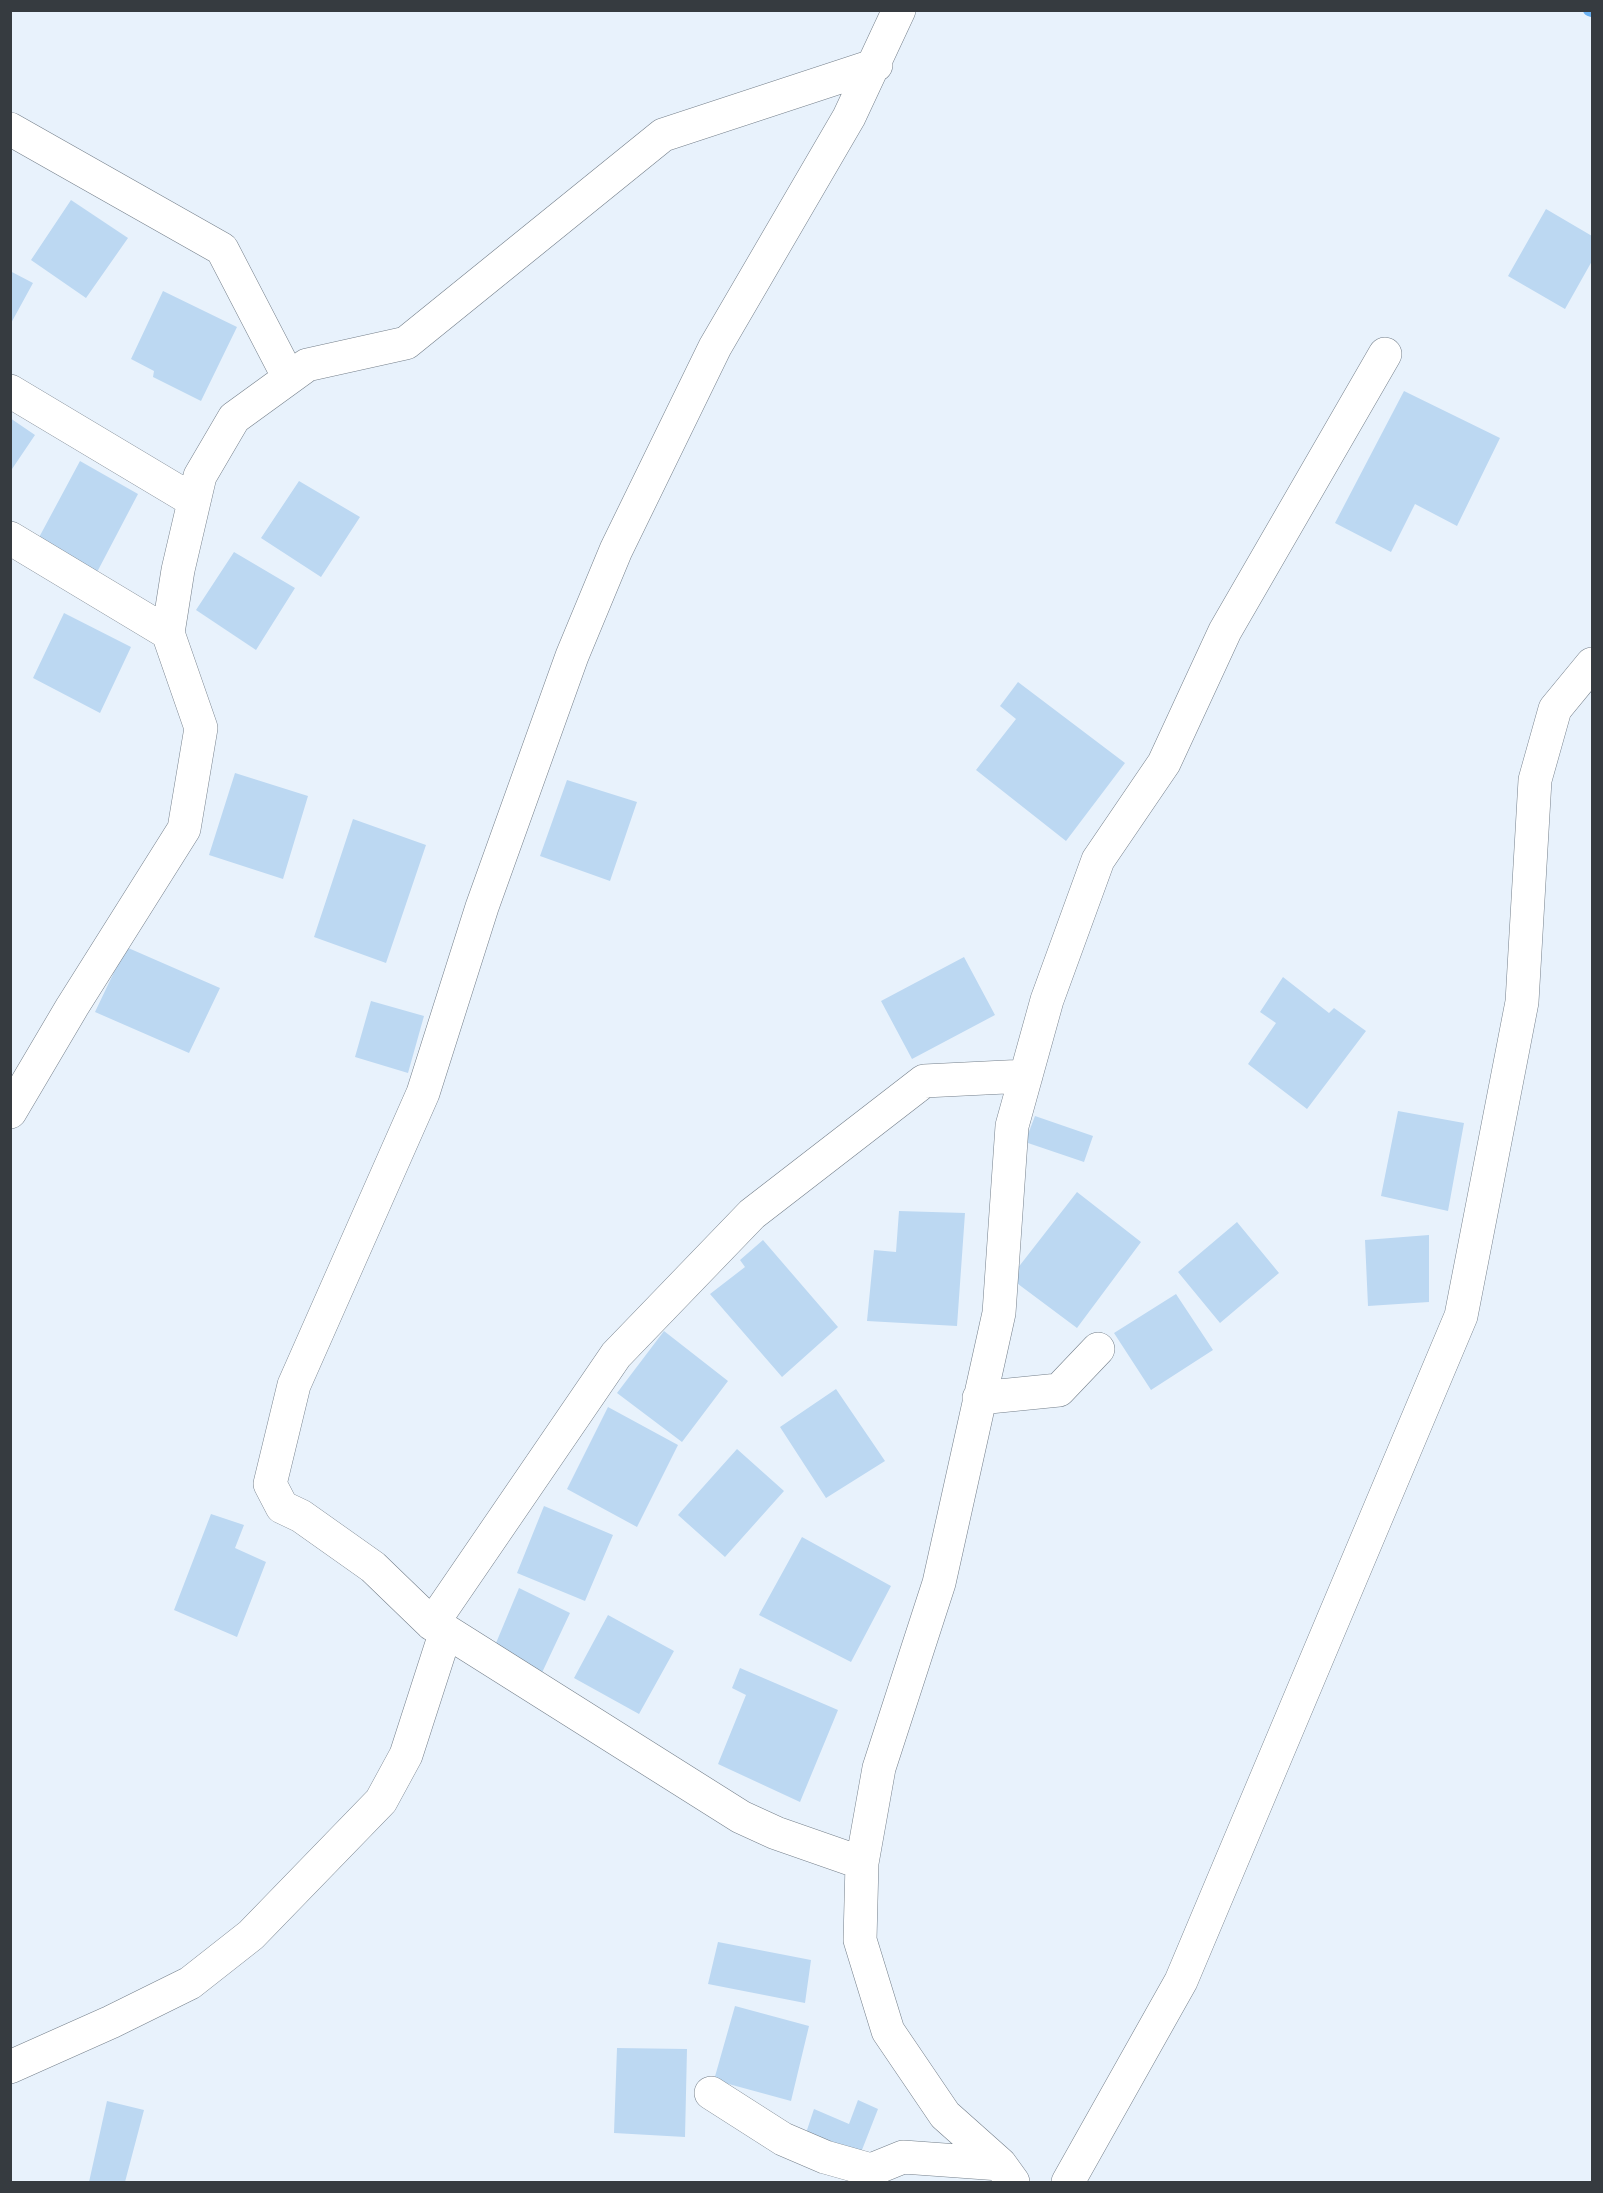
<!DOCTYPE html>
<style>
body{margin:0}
#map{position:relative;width:1603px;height:2193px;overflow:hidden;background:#e8f2fc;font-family:Merriweather,serif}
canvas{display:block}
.frame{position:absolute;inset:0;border:12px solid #363b40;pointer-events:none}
</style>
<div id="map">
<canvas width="1603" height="2193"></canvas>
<div class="frame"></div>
</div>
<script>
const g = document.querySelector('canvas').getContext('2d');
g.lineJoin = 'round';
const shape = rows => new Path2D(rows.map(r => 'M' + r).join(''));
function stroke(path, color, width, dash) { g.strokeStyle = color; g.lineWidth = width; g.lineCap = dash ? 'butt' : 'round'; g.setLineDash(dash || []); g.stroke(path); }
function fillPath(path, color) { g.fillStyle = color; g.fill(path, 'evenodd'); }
const stream = shape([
 [1589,10,1592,11]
]);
const building = shape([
 [71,200,128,238,86,298,31,260],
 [1546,209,1592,236,1592,261,1565,309,1508,276],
 [10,271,33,283,10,325],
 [163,291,237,327,201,401,153,377,154,371,131,359],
 [1404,391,1500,438,1457,526,1415,504,1391,552,1335,523],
 [10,418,35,435,10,472],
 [80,461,138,494,95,576,36,543],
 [299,481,360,517,321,577,261,538],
 [234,552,295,588,256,650,196,610],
 [64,613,131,647,100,713,33,678],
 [1018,682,1125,763,1066,841,976,770,1016,719,1000,706],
 [235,773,308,796,283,879,209,855],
 [567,780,637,802,610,881,540,856],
 [353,819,426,845,386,963,314,937],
 [126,947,220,988,189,1053,95,1012],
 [964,957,995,1015,912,1059,881,1001],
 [1283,977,1329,1013,1334,1008,1366,1031,1307,1109,1248,1064,1276,1023,1260,1012],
 [371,1001,424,1016,408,1073,355,1057],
 [1398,1111,1464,1123,1448,1211,1381,1196],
 [1035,1116,1093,1136,1084,1162,1025,1142],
 [1077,1192,1141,1242,1077,1328,1010,1278],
 [899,1211,965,1213,957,1326,867,1321,874,1250,896,1252],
 [1237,1222,1279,1273,1220,1323,1178,1272],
 [1429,1235,1429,1302,1368,1306,1365,1240],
 [763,1240,838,1327,782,1377,710,1294,745,1267,740,1260],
 [1176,1294,1213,1350,1151,1390,1114,1333],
 [664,1331,728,1381,682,1442,617,1393],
 [836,1389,885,1461,826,1498,780,1427],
 [608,1407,678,1445,637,1527,567,1489],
 [737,1449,784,1491,725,1557,678,1515],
 [544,1506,613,1535,585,1601,517,1573],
 [211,1514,244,1525,235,1548,266,1562,237,1637,174,1610],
 [802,1537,891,1586,851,1662,759,1615],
 [519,1588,570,1613,539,1679,491,1655],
 [608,1615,674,1651,639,1714,574,1678],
 [740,1668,838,1710,800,1802,718,1764,746,1695,732,1688],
 [718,1942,811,1960,805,2003,708,1984],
 [735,2006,809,2026,791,2101,714,2080],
 [617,2048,687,2049,685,2137,614,2133],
 [858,2100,878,2109,860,2155,805,2136,814,2109,849,2124],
 [107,2101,144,2110,125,2182,89,2182]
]);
const minor = shape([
 [10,129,222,249,289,378],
 [10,391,194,501],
 [10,538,168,633],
 [10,1112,72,1007,184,829,201,728,168,633,178,570,200,476,234,418,307,365,406,343,663,135,876,65],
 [979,1398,1059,1390,1098,1349],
 [432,1624,616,1355,752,1214,924,1081,1026,1076],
 [446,1631,741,1817,776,1833,862,1863],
 [10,2067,111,2022,190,1983,251,1935,381,1801,406,1755,446,1631,432,1624,373,1567,301,1516,282,1507,270,1484,294,1385,423,1093,482,907,572,656,616,550,715,347,849,117,899,10],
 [711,2093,783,2139,825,2157,871,2170,903,2157,1000,2164],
 [1013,2182,1000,2164,945,2115,888,2031,860,1940,862,1863,879,1768,939,1583,999,1313,1012,1126,1047,1000,1098,860,1164,763,1225,631,1385,354],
 [1068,2182,1181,1981,1461,1316,1522,1002,1535,780,1555,709,1592,664]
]);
stroke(stream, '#6bb2f2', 12);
fillPath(building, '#bcd8f2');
stroke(minor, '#747f8a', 34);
stroke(minor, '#fff', 33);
</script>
